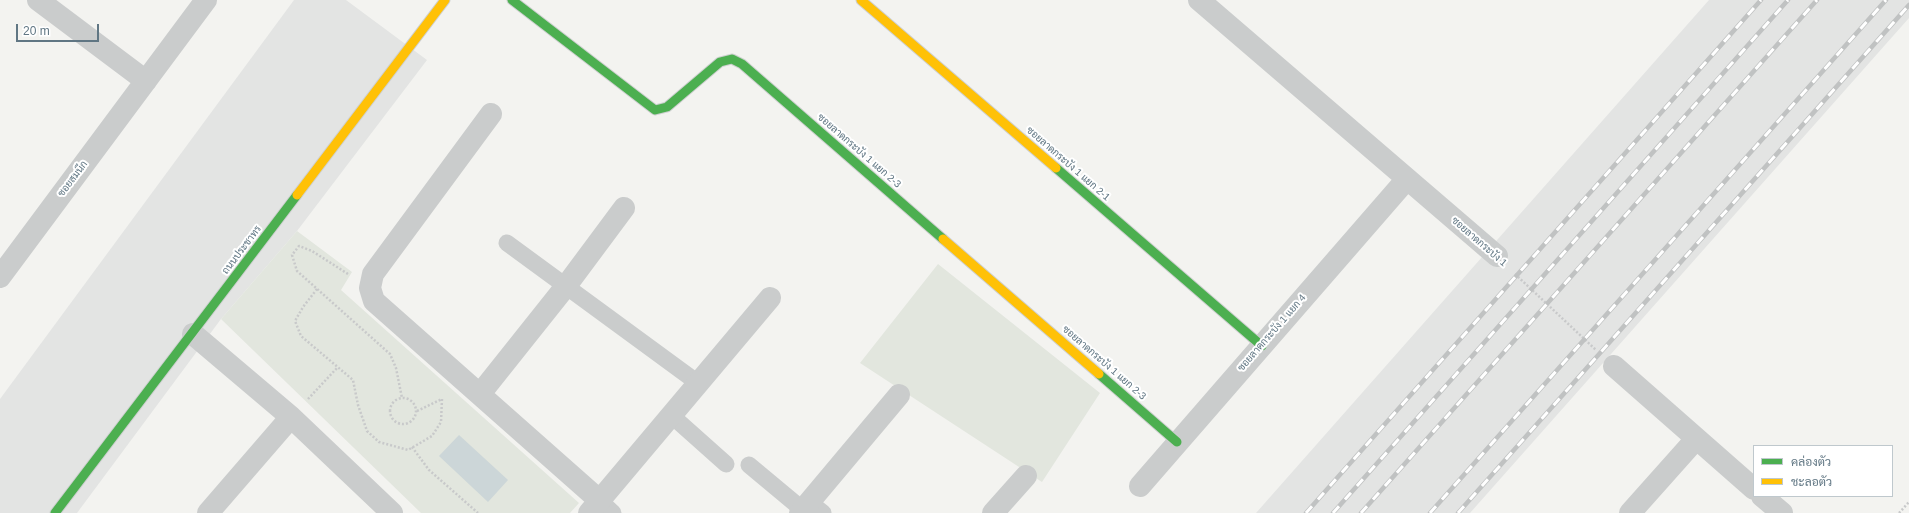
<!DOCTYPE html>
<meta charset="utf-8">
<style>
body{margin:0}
#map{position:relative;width:1909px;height:513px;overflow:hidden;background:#f3f3f0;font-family:Arial,Sarabun,sans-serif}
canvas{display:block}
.legend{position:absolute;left:1753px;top:445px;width:140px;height:52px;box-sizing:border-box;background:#fff;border:1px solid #bfc8cd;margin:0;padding:5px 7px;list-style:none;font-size:12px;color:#607683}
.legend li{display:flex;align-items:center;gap:8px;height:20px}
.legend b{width:20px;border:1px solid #bfc8cd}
.scale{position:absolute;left:16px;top:24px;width:83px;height:18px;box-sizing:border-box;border:2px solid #607683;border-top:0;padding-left:5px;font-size:12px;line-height:14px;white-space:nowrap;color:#607683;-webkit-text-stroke:3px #fff;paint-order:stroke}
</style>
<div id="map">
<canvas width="1909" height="513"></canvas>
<ul class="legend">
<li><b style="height:5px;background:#4caf50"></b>คล่องตัว</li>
<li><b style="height:5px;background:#ffc107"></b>ชะลอตัว</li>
</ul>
<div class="scale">20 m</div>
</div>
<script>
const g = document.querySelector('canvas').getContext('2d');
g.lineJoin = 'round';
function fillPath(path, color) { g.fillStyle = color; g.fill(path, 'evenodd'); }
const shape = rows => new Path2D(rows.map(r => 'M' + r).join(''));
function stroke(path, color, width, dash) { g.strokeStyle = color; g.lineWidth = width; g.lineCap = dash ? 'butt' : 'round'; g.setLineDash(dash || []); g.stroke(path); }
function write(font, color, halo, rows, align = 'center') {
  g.font = font + ' Arial,Sarabun,sans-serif'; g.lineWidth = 4; g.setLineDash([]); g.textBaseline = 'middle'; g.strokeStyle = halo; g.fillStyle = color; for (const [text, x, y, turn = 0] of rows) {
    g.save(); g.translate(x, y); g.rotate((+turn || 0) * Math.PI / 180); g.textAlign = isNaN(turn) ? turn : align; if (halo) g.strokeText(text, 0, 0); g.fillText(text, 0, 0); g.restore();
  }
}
const built = shape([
 [294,0,346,0,427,60,297,231,221,319,77,513,0,513,0,399],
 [1709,0,1909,0,1909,18,1470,513,1256,513]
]);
const green = shape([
 [297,231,352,272,341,290,579,503,570,513,421,513,221,319],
 [938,264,1100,393,1042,482,860,363]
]);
const water = shape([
 [459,435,508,480,488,502,439,456]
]);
const path = shape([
 [348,274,312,251,299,246,292,255,297,271,390,354,396,368,402,398],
 [1515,274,1596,350],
 [317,289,303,307,295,321,301,336,353,380,358,405,367,431,379,442,408,450,432,436,441,422,442,399],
 '390 411a13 13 0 1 1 26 0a13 13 0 1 1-26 0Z',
 [308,399,337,368],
 [417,411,442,399],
 [412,447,429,470,478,513],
 [1899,513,1909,502]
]);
const lane = shape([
 [507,243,698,383],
 [671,415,726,464],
 [749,465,803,510],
 [599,500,613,513],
 [809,502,823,513]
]);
const street = shape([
 [38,0,146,81],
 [1199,0,1497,256],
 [491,114,373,274,370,288,374,301,599,500],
 [0,277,206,0],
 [193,334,291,417,392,513],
 [1614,366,1754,489],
 [480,394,566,286,624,208],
 [1140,486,1406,180],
 [1762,496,1782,513],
 [208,513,291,417],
 [589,513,770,298],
 [800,513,899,395],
 [993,513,1026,476],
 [1630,513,1696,439]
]);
const fast = shape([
 [512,0,655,110,667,107,720,62,732,59,742,64,943,239],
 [1056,168,1262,346],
 [1099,374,1177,442],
 [55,513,297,195]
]);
const slow = shape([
 [861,0,1056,168],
 [297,195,445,0],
 [943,239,1099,374]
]);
const rail = shape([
 [1306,513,1761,0],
 [1333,513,1788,0],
 [1361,513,1817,0],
 [1430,513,1886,0],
 [1458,513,1909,5]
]);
const streetNames = [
 ["ซอยลาดกระบัง 1 แยก 2-3",859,151,41],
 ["ซอยลาดกระบัง 1 แยก 2-1",1068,164,41],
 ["ซอยสมนึก",73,179,-53],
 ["ซอยลาดกระบัง 1",1479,242,41],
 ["ถนนประชาทร",242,250,-53],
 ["ซอยลาดกระบัง 1 แยก 4",1272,333,-49],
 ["ซอยลาดกระบัง 1 แยก 2-3",1104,363,41]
];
fillPath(built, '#e3e4e3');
fillPath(green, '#e2e6de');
fillPath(water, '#ccd6d8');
stroke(fast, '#ced0d0', 11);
stroke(slow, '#ced0d0', 11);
stroke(path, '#c8c9ca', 2.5, [2, 2]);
stroke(lane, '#cacccc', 17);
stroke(street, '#cacccc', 22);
stroke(fast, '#4caf50', 9);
stroke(slow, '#ffc107', 9);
stroke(rail, '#c0c2c2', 4.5);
stroke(rail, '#fff', 3, [9]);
write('10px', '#607683', '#fff', streetNames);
</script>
